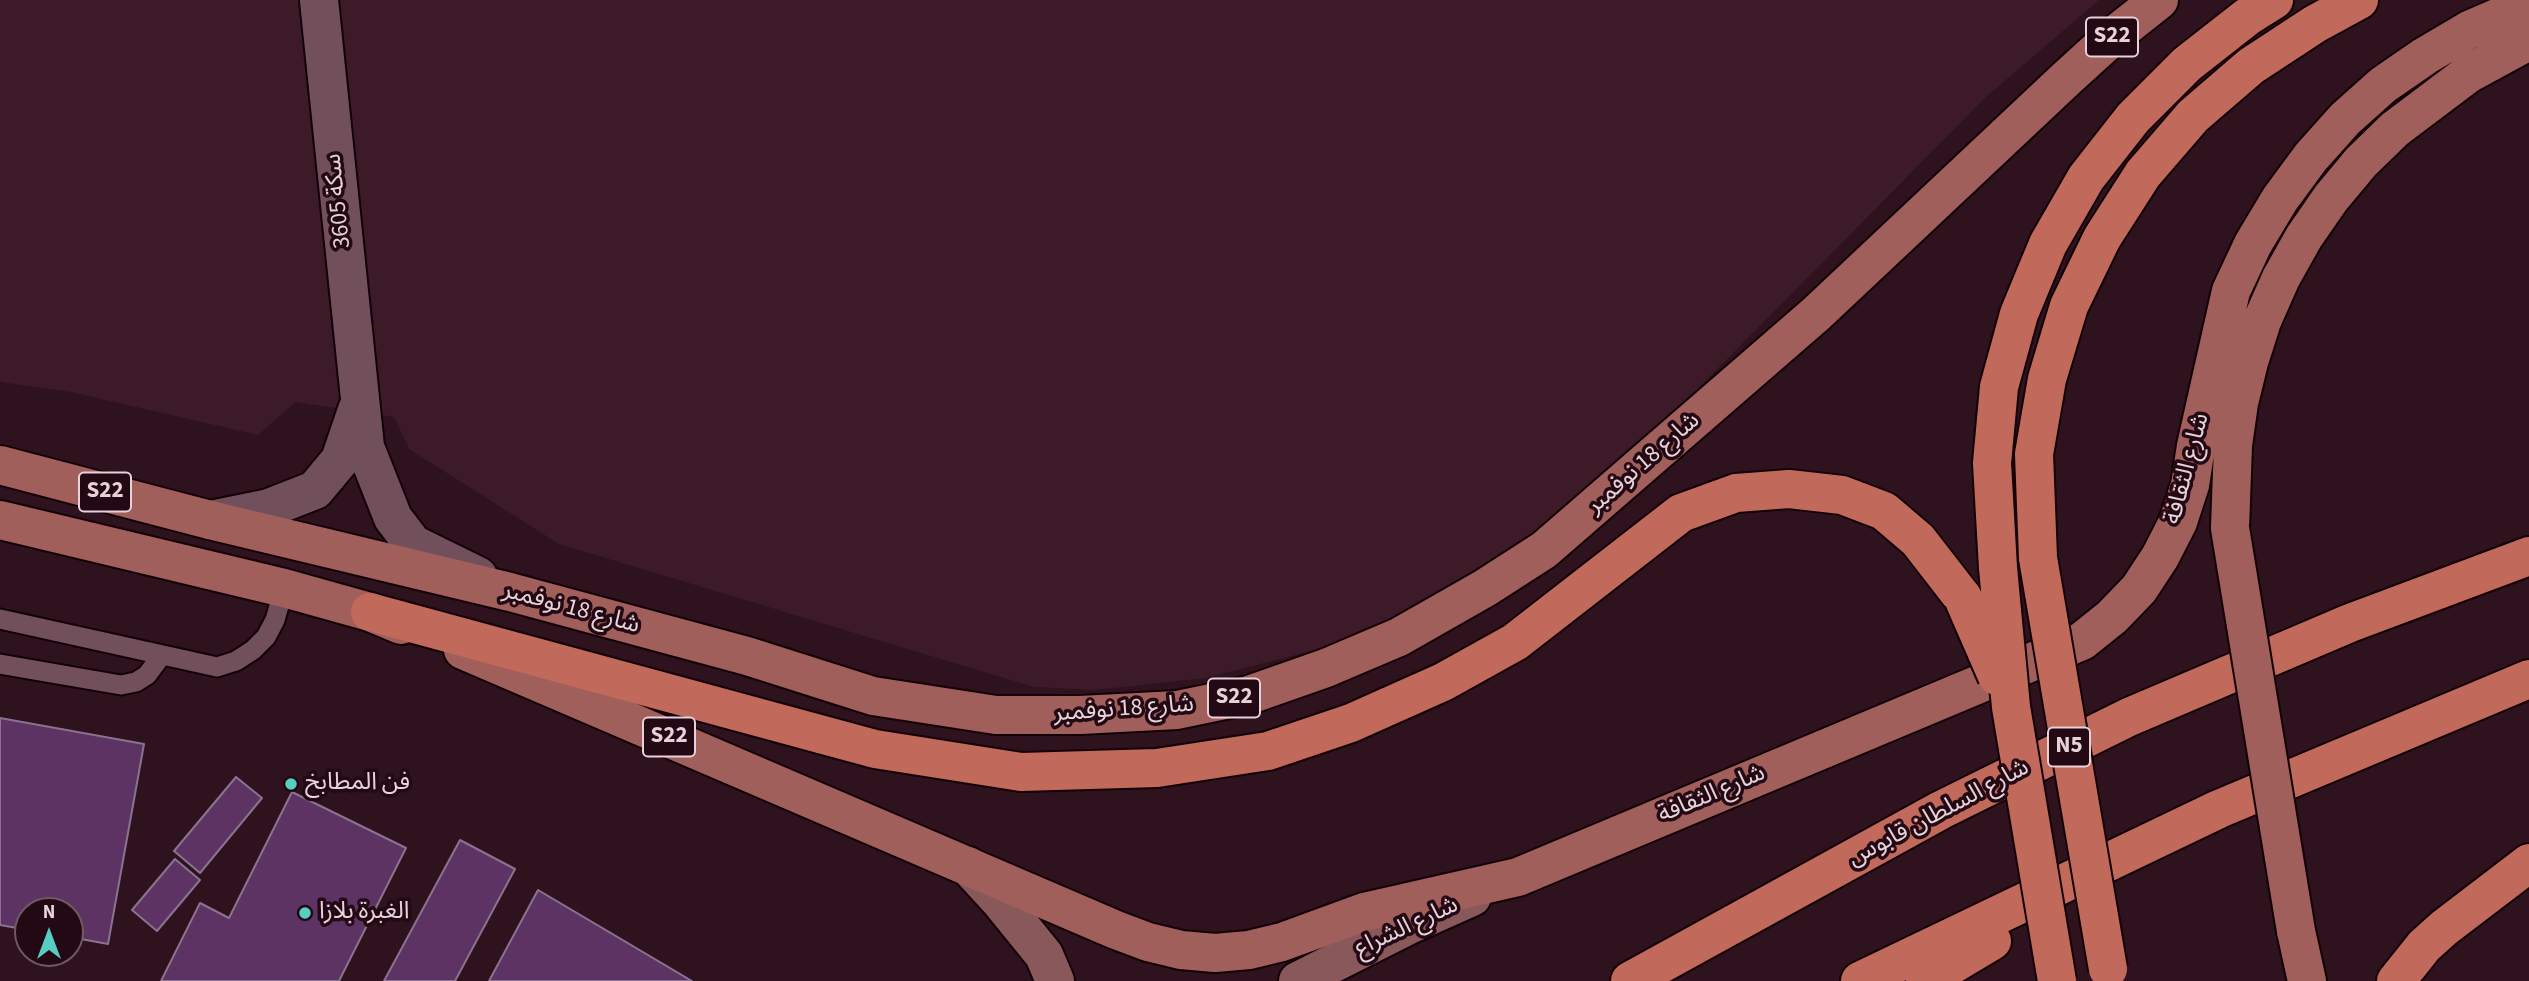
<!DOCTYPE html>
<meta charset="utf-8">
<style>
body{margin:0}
#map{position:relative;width:2529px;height:981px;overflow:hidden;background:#2e121d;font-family:"Source Sans 3",sans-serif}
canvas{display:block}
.north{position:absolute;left:14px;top:897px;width:70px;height:70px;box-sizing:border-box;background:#230914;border:2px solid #715962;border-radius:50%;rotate:0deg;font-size:19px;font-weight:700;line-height:28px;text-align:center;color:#e6d2d8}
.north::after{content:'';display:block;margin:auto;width:24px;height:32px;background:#57cec1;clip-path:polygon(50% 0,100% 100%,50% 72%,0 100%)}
</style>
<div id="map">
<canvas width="2529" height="981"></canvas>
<div class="north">N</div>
</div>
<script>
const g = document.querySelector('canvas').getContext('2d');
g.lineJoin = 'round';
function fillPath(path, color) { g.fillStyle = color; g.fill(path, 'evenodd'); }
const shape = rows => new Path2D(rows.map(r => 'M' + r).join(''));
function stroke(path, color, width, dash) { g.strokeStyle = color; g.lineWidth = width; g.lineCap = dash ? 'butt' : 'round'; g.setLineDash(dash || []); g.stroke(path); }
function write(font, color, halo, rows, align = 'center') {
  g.font = font + ' "Source Sans 3","Noto Sans Arabic",sans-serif'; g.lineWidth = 7; g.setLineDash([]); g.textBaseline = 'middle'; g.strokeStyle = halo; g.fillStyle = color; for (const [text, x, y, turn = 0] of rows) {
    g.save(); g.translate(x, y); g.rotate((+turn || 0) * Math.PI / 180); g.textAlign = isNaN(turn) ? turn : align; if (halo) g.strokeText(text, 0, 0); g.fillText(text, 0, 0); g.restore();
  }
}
const built = shape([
 [0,0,2099,0,1987,96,1649,438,1520,552,1432,606,1347,642,1205,678,1095,690,1034,687,559,544,409,449,394,417,296,402,258,435,71,392,0,382]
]);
const building = shape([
 [0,718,144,744,108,944,70,937,70,911,28,911,28,930,0,925,0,718],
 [236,777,262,798,200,873,174,851,236,777],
 [292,792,406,848,339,981,161,981,200,903,229,918,292,792],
 [460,840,515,869,455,981,384,981,460,840],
 [175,859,200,880,157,931,132,910,175,859],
 [538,890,692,981,489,981,538,890]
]);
const lane = shape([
 [0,619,217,667,236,661,253,650,266,637,275,620,284,588],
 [0,664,121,685,136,682,147,675,162,655]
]);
const street = shape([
 [319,0,365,447,393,518,413,544,478,576],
 [210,520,269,508,315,490,340,460,357,410]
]);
const secondary = shape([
 [968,866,1001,902,1044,955,1055,981],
 [1298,981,1407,926,1472,897]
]);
const primary = shape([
 [0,465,210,520,510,592,747,656,873,696,996,715,1080,715,1177,710,1249,695,1326,668,1399,637,1485,588,1544,550,1816,314,2067,78,2111,38,2159,0],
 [0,520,284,588,370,612,401,625],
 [2230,528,2233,445,2239,403,2249,362,2262,321,2281,278,2304,237,2331,198,2361,162,2395,129,2468,74,2529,41],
 [463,650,1116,930,1148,942,1181,950,1215,953,1249,950,1282,942,1364,912,1518,877,2082,641,2112,617,2139,589,2160,557,2178,522,2190,485,2196,446,2231,291,2253,244,2280,199,2311,157,2345,119,2383,85,2425,56,2469,30,2529,4],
 [2296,931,2307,981]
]);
const highway = shape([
 [2038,558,2034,454,2047,379,2069,306,2102,238,2143,174,2193,116,2251,66,2315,24,2359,0],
 [1998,568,1992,463,1999,387,2019,314,2048,244,2086,178,2133,118,2187,64,2247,17,2274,0],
 [370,612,875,749,1021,772,1157,768,1268,751,1351,723,1443,682,1515,642,1681,513,1736,493,1789,489,1842,495,1884,511,1918,540,1963,598],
 [1630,981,1941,810,2129,717,2350,623,2529,556],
 [1860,981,2219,809,2529,679],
 [1925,981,1992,941],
 [2396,981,2424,946,2444,928,2529,863]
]);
const primaryBridge = shape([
 [2230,528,2296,931]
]);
const highwayBridge = shape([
 [2038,558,2108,969],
 [1998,568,2011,707,2057,981],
 [1963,598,1997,676]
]);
const markers = [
 [291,784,7,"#57cec1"],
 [305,913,7,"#57cec1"]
];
const shields = [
 [2112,37,52],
 [105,492,52],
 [1234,698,52],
 [669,737,52],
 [2069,747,42]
];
const shieldNames = [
 ["S22",2112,37],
 ["S22",105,492],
 ["S22",1234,698],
 ["S22",669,737],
 ["N5",2069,747]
];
const streetNames = [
 ["سكة 3605",339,201,-96],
 ["شارع 18 نوفمبر",1644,464,-41],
 ["شارع الثقافة",2188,469,-75],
 ["شارع 18 نوفمبر",571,609,15],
 ["شارع 18 نوفمبر",1124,710,-4],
 ["شارع الثقافة",1712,795,-23],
 ["شارع السلطان قابوس",1939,814,-28],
 ["شارع الشراع",1407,928,-25]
];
const poiNames = [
 ["فن المطابخ",305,784],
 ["الغبرة بلازا",319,913]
];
fillPath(built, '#3c1a28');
fillPath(building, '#5c3363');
stroke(building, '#8a738e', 2);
stroke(lane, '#140107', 23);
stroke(street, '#140107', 42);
stroke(secondary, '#140107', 42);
stroke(primary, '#140107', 42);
stroke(highway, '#140107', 42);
stroke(lane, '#71505b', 19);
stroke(street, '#71505b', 38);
stroke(secondary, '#89585b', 38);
stroke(primary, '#a15f5b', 38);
stroke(highway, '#c1695b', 38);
stroke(primaryBridge, '#140107', 42, []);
stroke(highwayBridge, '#140107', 42, []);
stroke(primaryBridge, '#a15f5b', 38);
stroke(highwayBridge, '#c1695b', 38);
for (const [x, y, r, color] of markers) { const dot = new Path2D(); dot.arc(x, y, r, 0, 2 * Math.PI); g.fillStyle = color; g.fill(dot); stroke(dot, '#230914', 2.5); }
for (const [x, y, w] of shields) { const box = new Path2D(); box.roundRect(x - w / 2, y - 19.5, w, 39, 5); g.fillStyle = '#230914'; g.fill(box); stroke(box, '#e6d2d8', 2); }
write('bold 23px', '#e6d2d8', null, shieldNames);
write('24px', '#e6d2d8', '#230914', streetNames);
write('24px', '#e6d2d8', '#230914', poiNames, 'left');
</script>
